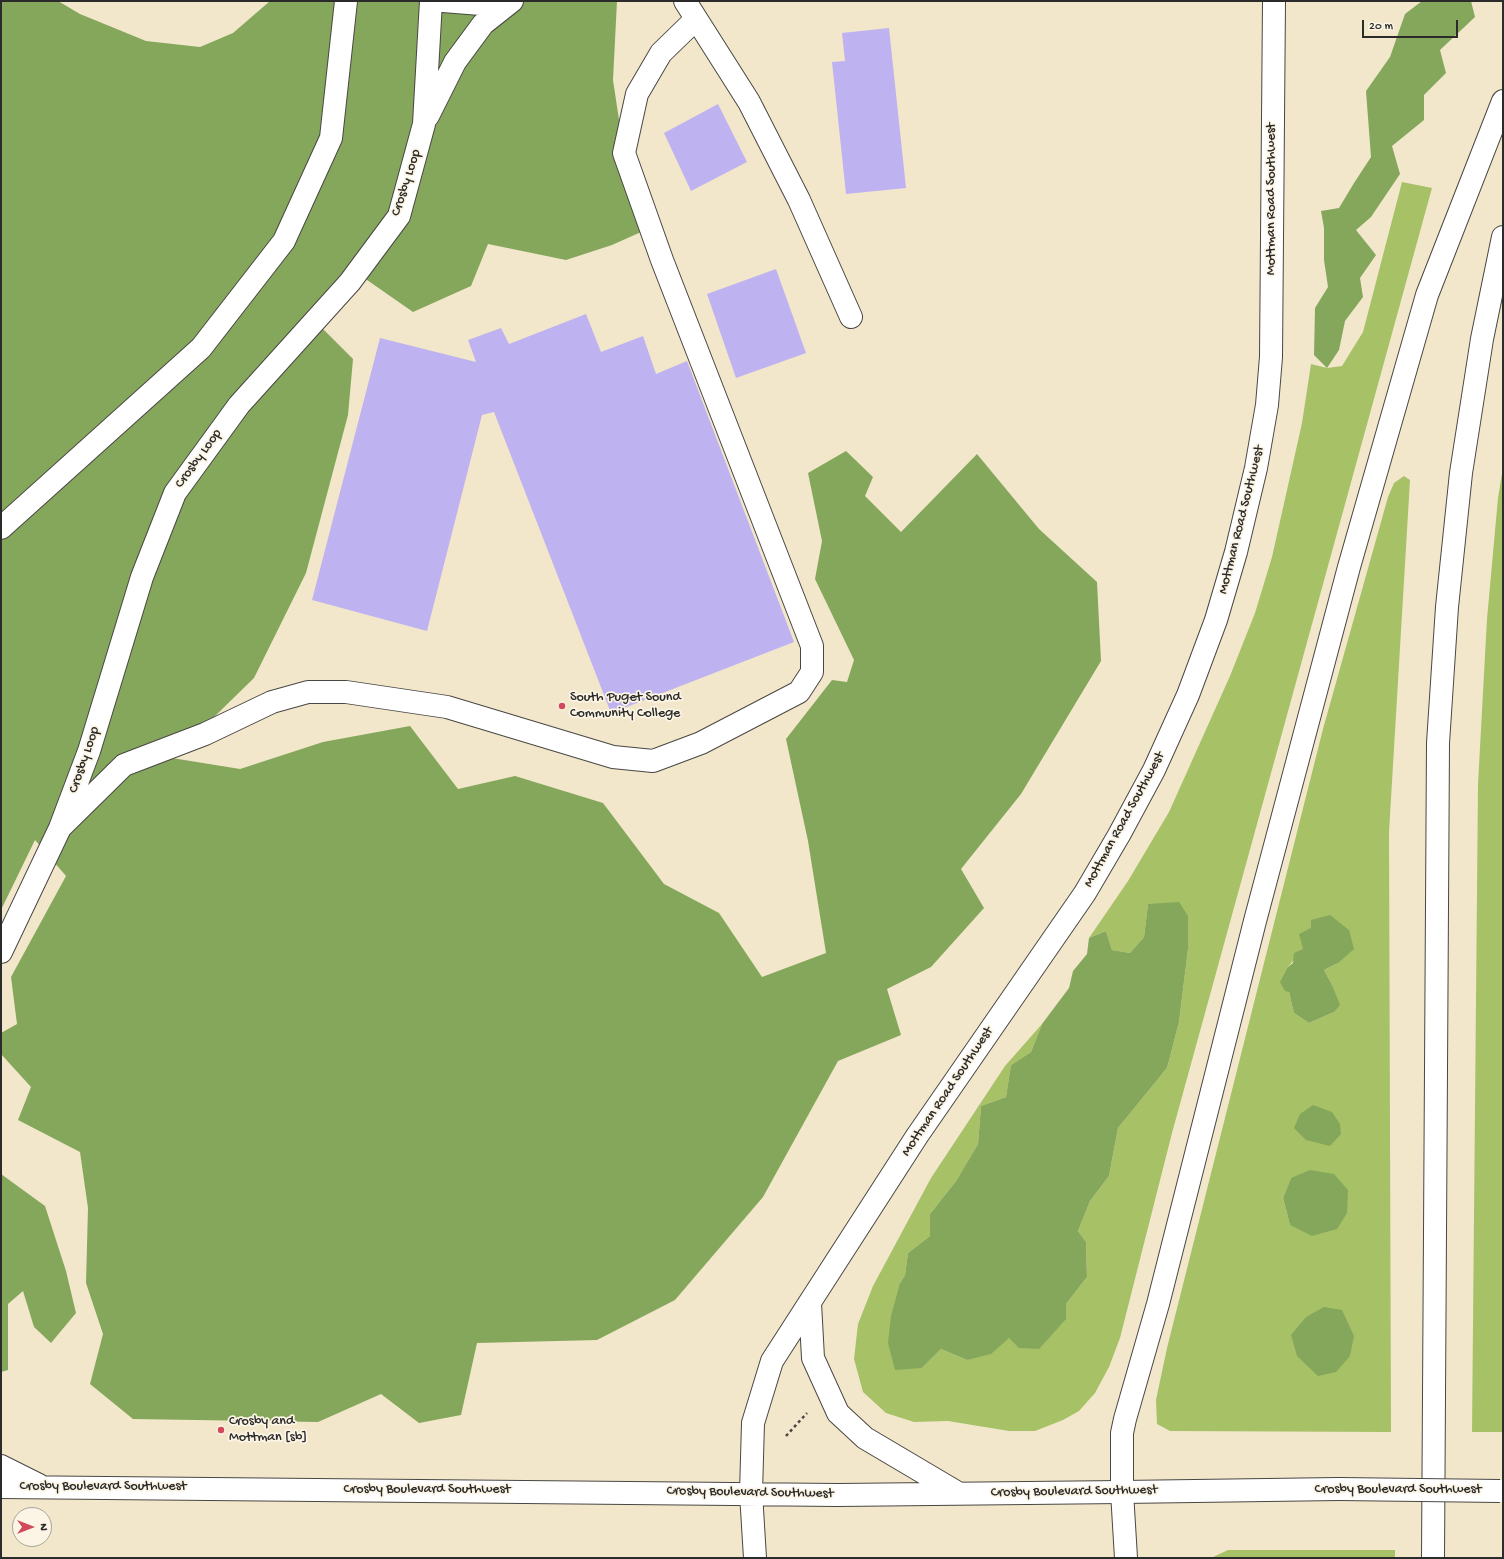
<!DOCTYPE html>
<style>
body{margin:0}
#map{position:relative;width:1504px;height:1559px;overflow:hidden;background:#f2e7cb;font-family:"Gochi Hand",sans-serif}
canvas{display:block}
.frame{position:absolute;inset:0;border:2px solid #2b2b2b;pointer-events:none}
.north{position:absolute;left:12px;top:1507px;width:40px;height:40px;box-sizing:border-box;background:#fcf5e5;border:1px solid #a8a49b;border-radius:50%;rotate:90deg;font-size:11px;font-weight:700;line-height:16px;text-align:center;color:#2b2b2b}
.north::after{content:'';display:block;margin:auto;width:14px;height:18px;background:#d1495b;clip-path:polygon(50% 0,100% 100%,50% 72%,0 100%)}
.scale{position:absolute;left:1362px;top:20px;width:96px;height:18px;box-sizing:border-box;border:2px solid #2b2b2b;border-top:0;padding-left:5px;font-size:12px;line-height:14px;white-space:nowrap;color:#2b2b2b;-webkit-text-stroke:3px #fcf5e5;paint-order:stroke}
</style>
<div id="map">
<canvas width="1504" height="1559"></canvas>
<div class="frame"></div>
<div class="north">N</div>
<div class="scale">20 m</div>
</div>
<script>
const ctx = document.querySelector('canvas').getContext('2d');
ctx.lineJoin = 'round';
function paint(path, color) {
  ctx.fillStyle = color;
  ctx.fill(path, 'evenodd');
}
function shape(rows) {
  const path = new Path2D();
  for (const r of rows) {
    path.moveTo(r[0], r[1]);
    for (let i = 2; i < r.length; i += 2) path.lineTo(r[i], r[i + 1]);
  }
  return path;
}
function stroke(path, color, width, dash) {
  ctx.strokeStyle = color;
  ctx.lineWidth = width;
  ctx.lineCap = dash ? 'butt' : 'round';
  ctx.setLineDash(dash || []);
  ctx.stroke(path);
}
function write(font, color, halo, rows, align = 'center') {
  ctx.font = font + ' "Gochi Hand",sans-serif';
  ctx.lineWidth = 3.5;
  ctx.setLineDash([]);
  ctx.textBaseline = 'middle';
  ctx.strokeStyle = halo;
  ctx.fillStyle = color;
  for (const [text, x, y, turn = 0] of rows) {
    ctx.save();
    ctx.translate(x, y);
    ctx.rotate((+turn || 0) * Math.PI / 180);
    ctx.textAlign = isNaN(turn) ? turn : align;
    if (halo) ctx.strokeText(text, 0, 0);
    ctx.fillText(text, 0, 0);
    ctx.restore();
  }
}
paint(shape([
 [1402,182,1432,188,1172,1133,1120,1338,1109,1367,1095,1393,1079,1411,1063,1420,1035,1431,1009,1431,948,1421,914,1422,886,1413,863,1392,854,1359,858,1324,873,1286,931,1178,1005,1066,1042,1024,1031,1052,1011,1065,1006,1097,981,1106,978,1144,956,1181,930,1214,930,1236,908,1253,905,1275,900,1283,922,1368,941,1349,967,1360,1009,1338,1066,1304,1087,1277,1086,1242,1078,1231,1090,1201,1109,1176,1118,1128,1167,1068,1179,1022,1188,949,1148,904,1144,937,1130,953,1112,950,1106,931,1089,938,1128,881,1169,812,1230,676,1255,613,1272,557,1302,423,1311,364,1327,368,1342,366,1363,332],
 [1503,467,1503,1432,1472,1432,1478,784,1487,619,1498,498],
 [1404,476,1410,480,1389,832,1391,1432,1170,1431,1157,1424,1156,1400,1167,1348,1323,729,1388,497,1394,483],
 [1311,928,1338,963,1324,970,1332,985,1334,1012,1309,1023,1294,1013,1289,992,1288,967,1303,949],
 [1291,1178,1290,1225,1283,1198],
 [1228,1550,1395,1550,1395,1558,1211,1558]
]), '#a7c167');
paint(shape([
 [1,1,58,1,80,14,146,41,200,47,233,33,270,1,617,1,613,80,624,153,650,228,612,245,566,260,488,244,471,286,413,312,357,273,315,321,353,359,348,415,306,573,254,678,172,758,240,769,323,742,410,726,458,789,515,776,603,803,664,884,719,913,762,977,826,953,808,841,786,739,832,680,847,682,854,660,815,579,822,541,808,473,846,451,873,477,865,496,901,532,977,454,1039,529,1097,582,1101,661,1021,794,961,869,984,908,931,967,887,989,901,1035,838,1061,763,1197,675,1300,597,1340,477,1343,461,1415,419,1423,381,1394,318,1422,133,1419,90,1384,103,1334,86,1283,88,1208,80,1152,18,1120,31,1087,1,1054,1,1033,17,1024,11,977,66,876,35,840,1,910],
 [1422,1,1471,1,1475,17,1440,50,1446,73,1424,95,1424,120,1392,146,1400,174,1371,217,1356,230,1376,255,1360,278,1363,297,1345,321,1339,350,1327,368,1314,355,1315,308,1328,287,1324,260,1324,228,1321,211,1339,208,1354,183,1371,157,1366,91,1390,57,1405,14],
 [1179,902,1188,916,1188,949,1179,1022,1167,1068,1118,1128,1109,1176,1090,1201,1078,1231,1086,1242,1087,1277,1066,1304,1066,1319,1039,1349,1019,1348,1009,1338,991,1354,967,1360,941,1349,922,1368,895,1370,888,1343,891,1316,900,1283,905,1275,908,1253,930,1236,930,1214,956,1181,978,1144,981,1106,1006,1097,1011,1065,1031,1052,1042,1024,1069,988,1073,971,1087,954,1089,938,1106,931,1112,950,1130,953,1144,937,1148,904],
 [1330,915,1349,930,1354,949,1338,963,1324,970,1332,985,1340,1005,1334,1012,1309,1023,1294,1013,1289,992,1285,991,1280,982,1288,967,1293,963,1294,953,1303,949,1299,934,1311,928,1311,920],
 [1313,1105,1332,1112,1340,1124,1341,1134,1330,1146,1306,1140,1294,1128,1300,1114],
 [1310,1170,1334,1174,1348,1190,1347,1213,1337,1229,1312,1236,1290,1225,1283,1198,1291,1178],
 [1,1174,45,1206,66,1271,76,1313,51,1343,34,1327,23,1291,8,1304,8,1370,1,1372],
 [1324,1307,1342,1310,1354,1336,1350,1356,1336,1372,1318,1376,1297,1356,1291,1335,1306,1317]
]), '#85a75c');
paint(shape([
 [889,28,906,188,846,194,832,62,845,61,842,33],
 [718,104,747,162,691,191,664,133],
 [776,269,806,353,736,378,707,294],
 [586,314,601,352,643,336,656,374,687,361,794,642,611,713,494,412,482,415,427,631,312,600,380,338,476,362,468,340,501,328,509,344]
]), '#beb2f1');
const minor = shape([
 [443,1,481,4,512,1],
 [685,1,749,102,799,200,851,317],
 [428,116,455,62,483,24,512,1],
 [1,528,201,348,284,241,331,138,346,1],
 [60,828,124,765,205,734,272,702,308,692,346,692,447,707,613,757,653,761,701,743,799,692,812,672,812,646,662,260,624,153,637,94,661,53,696,19],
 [1,952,60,828,89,751,142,577,175,493,239,405,350,282,399,216,424,124,431,1],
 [810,1303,813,1358,838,1413,865,1438,958,1493],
 [1,1466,39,1485],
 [1,1487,838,1495,1122,1492],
 [755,1558,751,1493,753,1423,772,1361,917,1136,1085,893,1119,835,1154,770,1188,695,1216,620,1236,552,1256,468,1267,405,1271,357,1274,1]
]);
const major = shape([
 [1122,1492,1339,1489]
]);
const highway = shape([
 [1126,1558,1122,1492,1122,1433,1125,1419,1158,1304,1255,921,1349,567,1427,295,1503,101],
 [1433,1558,1438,743,1447,607,1461,473,1482,339,1503,237]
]);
stroke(minor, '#494743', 24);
stroke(major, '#494743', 24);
stroke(highway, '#494743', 24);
stroke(shape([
 [786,1436,807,1413]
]), '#494743', 2.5, [3, 3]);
stroke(minor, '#fff', 22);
stroke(major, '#fff', 22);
stroke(highway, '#fff', 22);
const majorBridge = shape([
 [1339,1489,1500,1491]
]);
stroke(majorBridge, '#494743', 24, []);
stroke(majorBridge, '#fff', 22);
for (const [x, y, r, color] of [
 [562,706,4,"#d1495b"],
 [221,1430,4,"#d1495b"]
]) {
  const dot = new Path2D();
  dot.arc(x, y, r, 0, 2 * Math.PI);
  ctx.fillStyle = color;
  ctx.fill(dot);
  stroke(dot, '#fcf5e5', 1.5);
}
write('14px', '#2b2b2b', '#fcf5e5', [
 ["Crosby Loop",407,183,-72],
 ["Mottman Road Southwest",1272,199,-90],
 ["Crosby Loop",199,459,-54],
 ["Mottman Road Southwest",1242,520,-76],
 ["Crosby Loop",85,760,-71],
 ["Mottman Road Southwest",1125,820,-61],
 ["Mottman Road Southwest",948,1092,-56],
 ["Crosby Boulevard Southwest",103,1487],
 ["Crosby Boulevard Southwest",427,1490],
 ["Crosby Boulevard Southwest",1398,1490],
 ["Crosby Boulevard Southwest",1074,1492,-1],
 ["Crosby Boulevard Southwest",750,1493,1]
]);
write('14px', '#2b2b2b', '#fcf5e5', [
 ["South Puget Sound",570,698],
 ["Community College",570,714],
 ["Crosby and",229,1422],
 ["Mottman [sb]",229,1438]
], 'left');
</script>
